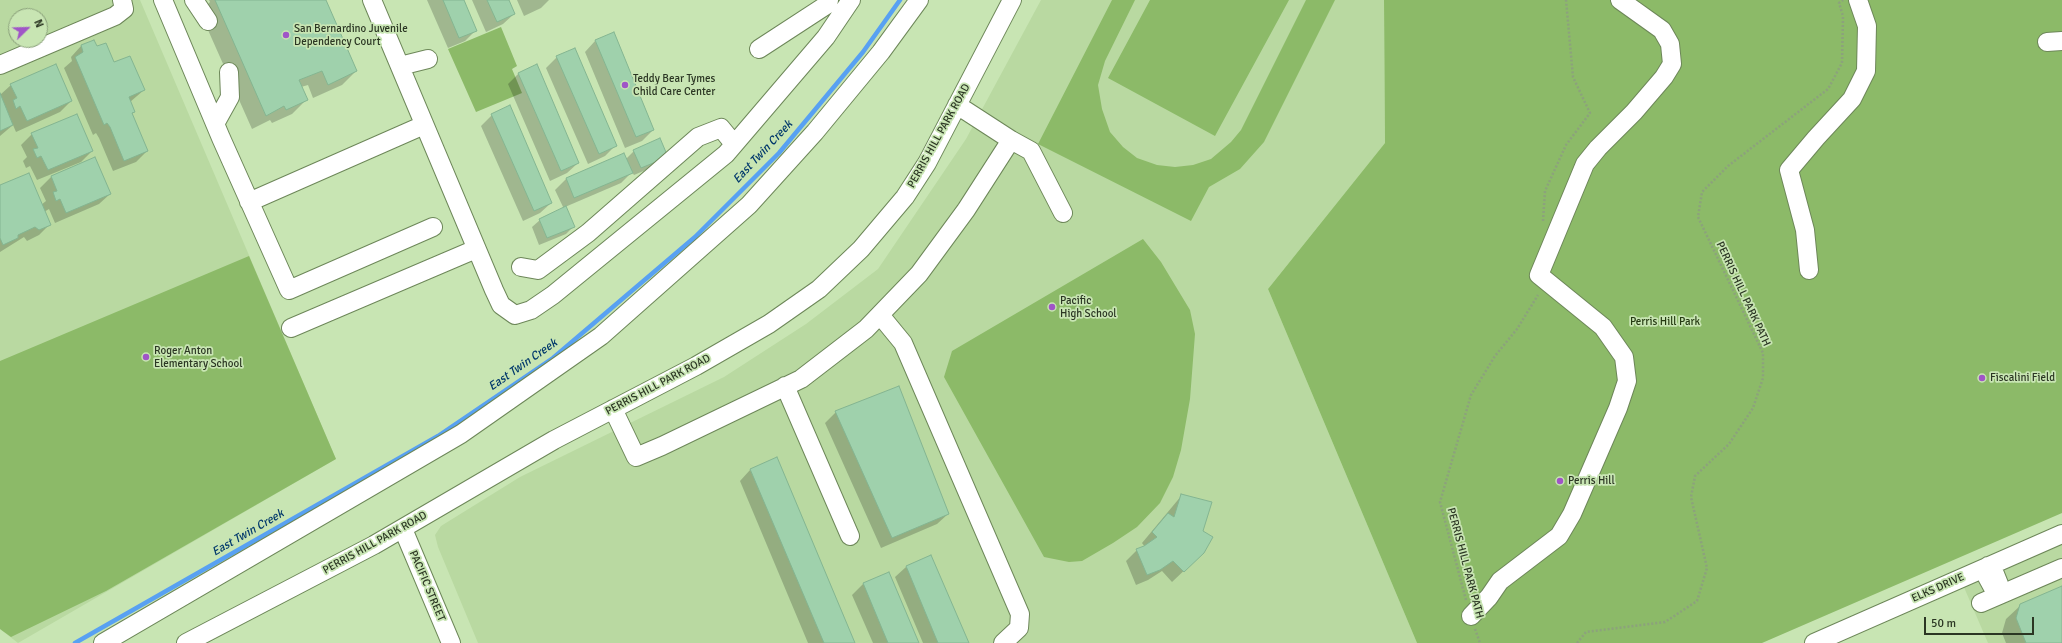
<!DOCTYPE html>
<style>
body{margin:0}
#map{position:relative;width:2062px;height:643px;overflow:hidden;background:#c8e5b3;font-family:Signika,sans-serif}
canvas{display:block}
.north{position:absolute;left:8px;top:8px;width:40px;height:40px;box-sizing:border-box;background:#c8e5b3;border:1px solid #899f79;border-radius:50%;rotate:67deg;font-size:11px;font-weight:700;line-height:16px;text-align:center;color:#2b3623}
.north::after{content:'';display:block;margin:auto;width:14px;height:18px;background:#a055c7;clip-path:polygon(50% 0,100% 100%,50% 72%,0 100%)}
.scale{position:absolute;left:1924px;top:617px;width:110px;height:18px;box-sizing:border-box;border:2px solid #2b3623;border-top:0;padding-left:5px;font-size:12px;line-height:14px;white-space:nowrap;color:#2b3623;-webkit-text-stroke:3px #c8e5b3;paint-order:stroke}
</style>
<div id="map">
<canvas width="2062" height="643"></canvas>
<div class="north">N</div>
<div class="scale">50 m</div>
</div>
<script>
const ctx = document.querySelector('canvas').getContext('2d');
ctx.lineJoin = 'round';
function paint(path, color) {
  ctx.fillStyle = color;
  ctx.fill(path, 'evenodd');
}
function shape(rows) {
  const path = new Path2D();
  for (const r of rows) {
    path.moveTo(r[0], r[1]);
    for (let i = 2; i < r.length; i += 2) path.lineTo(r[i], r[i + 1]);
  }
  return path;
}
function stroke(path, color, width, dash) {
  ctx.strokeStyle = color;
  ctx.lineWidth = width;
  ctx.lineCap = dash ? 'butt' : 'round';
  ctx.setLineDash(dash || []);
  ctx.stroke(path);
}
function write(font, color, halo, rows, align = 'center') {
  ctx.font = font + ' Signika,sans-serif';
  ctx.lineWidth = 3.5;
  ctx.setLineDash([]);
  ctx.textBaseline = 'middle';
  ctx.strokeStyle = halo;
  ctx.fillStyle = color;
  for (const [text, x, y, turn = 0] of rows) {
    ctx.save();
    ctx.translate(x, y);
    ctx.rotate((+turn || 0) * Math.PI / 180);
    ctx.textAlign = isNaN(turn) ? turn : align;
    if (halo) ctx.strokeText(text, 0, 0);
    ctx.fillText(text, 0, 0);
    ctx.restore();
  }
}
paint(shape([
 [0,0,140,0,336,459,18,643,0,629],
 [16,16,40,16,40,40,16,40],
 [1041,0,1384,0,1385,143,1268,289,1417,643,478,643,438,547,435,535,441,526,520,477,724,377,806,324,878,269,966,139],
 [2062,541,2062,643,1988,643,1963,585]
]), '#b9d9a1');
paint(shape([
 [1112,0,1135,0,1105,61,1098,85,1102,109,1110,132,1123,147,1137,158,1157,165,1175,167,1193,165,1211,159,1231,142,1241,130,1306,0,1335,0,1264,142,1240,169,1209,187,1191,221,1038,144],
 [1150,0,1289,0,1215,136,1108,78],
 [1384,0,2062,0,2062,513,1762,643,1417,643,1268,289,1385,143],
 [501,27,517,66,512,69,522,93,476,112,448,49],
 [1143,239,1161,262,1190,310,1195,334,1190,399,1181,450,1173,477,1160,503,1137,527,1113,543,1082,561,1069,562,1044,557,944,377,952,351],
 [249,256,336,459,106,591,11,637,0,629,0,361]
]), '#8cba68');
paint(shape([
 [209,0,325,0,356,71,342,85,313,98,308,85,301,87,306,100,292,114,272,123,270,120,252,129,200,12,210,2],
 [427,0,463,0,476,30,465,41,448,48],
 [472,0,508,0,514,14,503,24,486,32],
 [517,0,549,0,541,8,524,16],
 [595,41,653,130,642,141,625,148,585,52],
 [81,46,96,48,144,90,130,102,134,112,132,114,147,151,136,162,113,171,99,138,96,133,93,135,64,68,72,61,71,57],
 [557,57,616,145,605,156,588,164,546,68],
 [519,73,578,163,567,173,550,181,508,84],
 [11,85,71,101,60,112,16,132,13,125,0,136,0,95],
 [492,115,551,203,540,213,523,221,481,126],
 [32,134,92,151,81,162,37,180,30,166,26,168,23,161,27,157,21,145],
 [634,151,667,157,660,164,634,175,632,172,621,183,565,207,574,226,566,234,539,245,532,227,540,220,564,209,555,190,566,179,624,154,626,159],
 [95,159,110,194,99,204,55,223,49,209,44,212,50,224,39,235,27,241,24,237,0,252,0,186,41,205,46,201,40,188,51,177],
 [836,412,948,514,937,524,881,548,825,423],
 [750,470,854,643,808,643,740,481],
 [1182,495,1201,532,1192,563,1172,582,1162,571,1148,580,1136,585,1126,561,1137,550,1145,547,1142,543],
 [906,567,967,643,923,643,895,577],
 [889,574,918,643,873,643,852,595,863,584],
 [2062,587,2062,643,2006,643,2002,633,2006,619,2021,605]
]), '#0003');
stroke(shape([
 [75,643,438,436,553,358,695,237,779,153,863,52,900,0]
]), '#58a1f2', 4.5);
const building = shape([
 [215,0,326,0,357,71,328,85,322,71,299,80,308,100,286,110,284,106,266,116,215,0],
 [443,0,464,0,477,31,459,38,443,0],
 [487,0,509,0,515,14,497,22,487,0],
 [614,32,654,130,636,137,595,40,614,32],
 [94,40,97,46,106,43,114,62,130,56,145,90,129,97,135,112,132,113,148,151,124,161,110,127,107,123,104,125,75,57,83,52,81,45,94,40],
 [575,48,617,146,599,154,556,56,575,48],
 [56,64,72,101,27,121,20,106,16,109,13,100,17,98,10,84,56,64],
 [537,64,579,163,561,171,518,73,537,64],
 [0,93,13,125,0,131,0,93],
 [510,105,552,203,534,211,491,114,510,105],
 [77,114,93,151,48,170,41,156,37,158,33,149,38,148,31,133,77,114],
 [660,138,668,157,641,168,633,150,660,138],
 [624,153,633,173,574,198,566,178,624,153],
 [95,157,111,194,66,213,60,199,56,201,53,192,57,191,51,176,95,157],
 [29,173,51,225,39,230,35,227,18,235,18,238,3,245,0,238,0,185,29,173],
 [566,206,575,227,547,238,539,219,566,206],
 [899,386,949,514,892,538,835,411,899,386],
 [777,457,855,643,824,643,750,469,777,457],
 [1181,494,1212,502,1203,531,1213,537,1204,553,1184,572,1173,561,1160,570,1147,575,1136,549,1144,546,1157,537,1152,532,1168,513,1174,517,1181,494],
 [931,555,969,643,938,643,906,566,931,555],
 [889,572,919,643,888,643,863,583,889,572],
 [2062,586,2062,643,2026,643,2016,618,2020,604,2062,586]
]);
paint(building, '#9fd1ac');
stroke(building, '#84b591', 1);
const minor = shape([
 [163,0,221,138,289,290,433,227],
 [194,0,208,21],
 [372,0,494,290,501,305,515,315,531,310,553,295,726,154,826,37,851,0],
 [2047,42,2062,41],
 [759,49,828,4,829,0],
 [0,65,115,16,124,9,122,0],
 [400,66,428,59],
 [957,105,1011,140,1031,151,1063,213],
 [215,124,230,97,229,72],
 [249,202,424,125],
 [521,267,538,270,588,233,698,137,721,128,734,144],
 [1809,270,1805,230,1789,170,1816,138,1852,99,1866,71,1867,26,1858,0],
 [880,315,903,343,1020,614,1019,628,1003,643],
 [291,328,476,249],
 [785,386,850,536],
 [613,409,636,457,662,446,801,379,866,329,919,274,966,210,1011,140],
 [403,529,451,643],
 [1988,566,1995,574,1999,584,1998,591,1993,588,1987,577,1990,570],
 [1981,603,2062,568],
 [1471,616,1489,597,1500,581,1559,536,1572,514,1618,408,1627,381,1624,357,1603,327,1539,275,1585,164,1598,148,1634,112,1664,77,1672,64,1670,44,1662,30,1620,0],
 [103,643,461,434,601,336,749,205,815,132,881,52,919,0],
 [186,643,374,545,554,440,696,366,769,324,819,289,861,249,905,197,927,163,1012,0],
 [1814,643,2062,534]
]);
stroke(minor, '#6d8759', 20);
stroke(shape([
 [1543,221,1545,191,1566,145,1590,113,1573,77,1566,0],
 [1466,600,1440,502,1471,395,1495,356,1517,329,1538,295],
 [1475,629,1480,643],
 [1577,643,1586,632,1665,622,1697,601,1707,568,1691,497,1695,476,1729,444,1753,408,1763,378,1763,353,1698,217,1702,192,1728,166,1828,89,1842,63,1843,16,1839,3,1843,0]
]), '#8ca27c', 2.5, [2, 2]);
stroke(minor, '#fff', 18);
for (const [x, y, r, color] of [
 [286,35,4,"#a055c7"],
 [625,85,4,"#a055c7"],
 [1052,307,4,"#a055c7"],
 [146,357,4,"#a055c7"],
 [1982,378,4,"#a055c7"],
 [1560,481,4,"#a055c7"]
]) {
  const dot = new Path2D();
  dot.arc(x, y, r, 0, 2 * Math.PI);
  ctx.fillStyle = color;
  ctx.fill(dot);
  stroke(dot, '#c8e5b3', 1.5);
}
write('11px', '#2b3623', '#c8e5b3', [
 ["San Bernardino Juvenile",294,29],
 ["Dependency Court",294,42],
 ["Teddy Bear Tymes",633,79],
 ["Child Care Center",633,92],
 ["Pacific",1060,301],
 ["High School",1060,314],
 ["Roger Anton",154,351],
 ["Elementary School",154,364],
 ["Fiscalini Field",1990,378],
 ["Perris Hill",1568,481]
], 'left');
write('11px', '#2b3623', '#c8e5b3', [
 ["PERRIS HILL PARK ROAD",939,136,-61],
 ["PERRIS HILL PARK PATH",1743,294,65],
 ["PERRIS HILL PARK ROAD",658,385,-28],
 ["PERRIS HILL PARK ROAD",375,543,-29],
 ["PERRIS HILL PARK PATH",1465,563,75],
 ["PACIFIC STREET",427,586,67],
 ["ELKS DRIVE",1938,588,-24]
]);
write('11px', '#243911', '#c8e5b3', [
 ["Perris Hill Park",1665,322]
]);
write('italic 12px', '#01386b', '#c8e5b3', [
 ["East Twin Creek",763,152,-47],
 ["East Twin Creek",523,365,-35],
 ["East Twin Creek",248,533,-30]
]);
</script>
